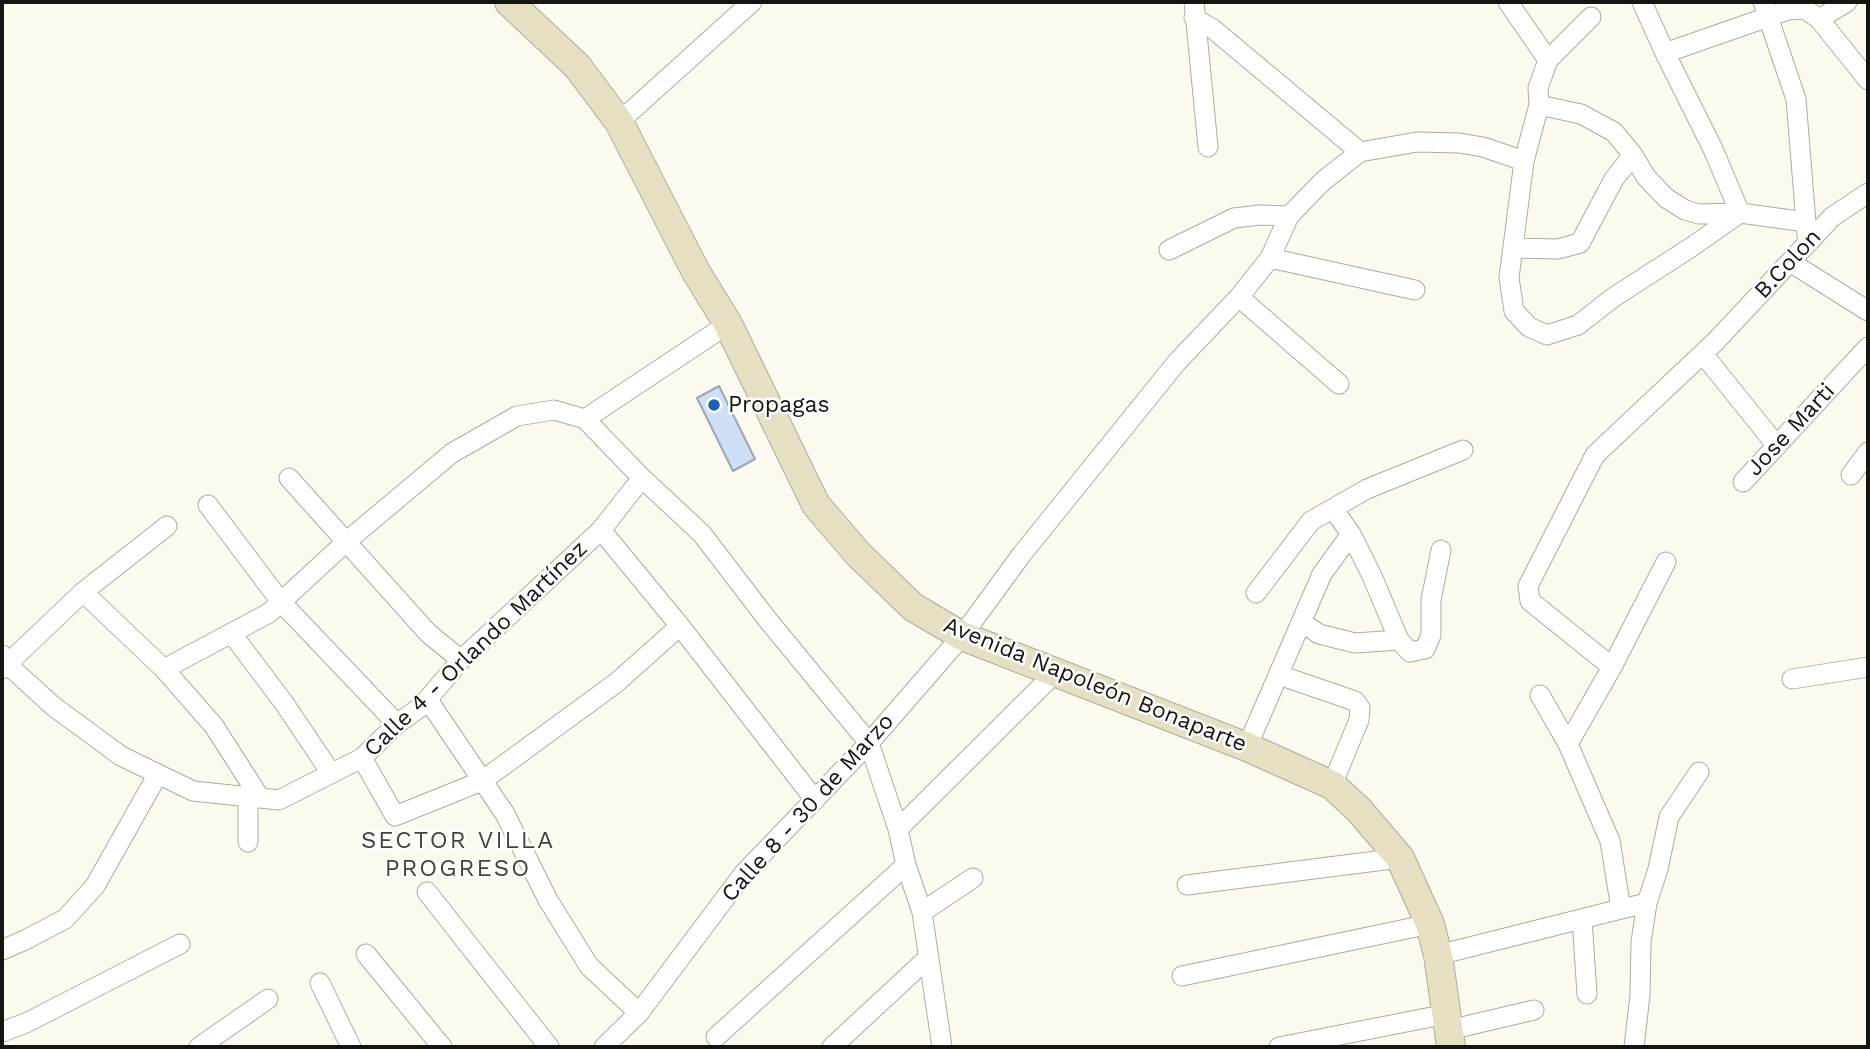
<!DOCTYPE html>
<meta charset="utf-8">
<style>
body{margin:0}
#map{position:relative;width:1870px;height:1049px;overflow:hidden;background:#fcfaef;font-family:"Work Sans",sans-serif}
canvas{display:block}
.frame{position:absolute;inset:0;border:4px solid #151511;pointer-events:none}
</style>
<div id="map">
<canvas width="1870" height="1049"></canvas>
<div class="frame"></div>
</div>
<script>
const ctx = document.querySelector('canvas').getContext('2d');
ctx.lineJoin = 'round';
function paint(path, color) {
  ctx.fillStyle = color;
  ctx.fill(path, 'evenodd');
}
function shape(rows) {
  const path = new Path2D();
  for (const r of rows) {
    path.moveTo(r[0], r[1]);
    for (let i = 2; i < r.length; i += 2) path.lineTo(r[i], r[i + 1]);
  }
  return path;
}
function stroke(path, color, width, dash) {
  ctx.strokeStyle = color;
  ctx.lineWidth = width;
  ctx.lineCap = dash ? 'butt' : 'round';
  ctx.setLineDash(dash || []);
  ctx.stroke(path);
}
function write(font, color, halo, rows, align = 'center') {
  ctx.font = font + ' "Work Sans",sans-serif';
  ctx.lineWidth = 5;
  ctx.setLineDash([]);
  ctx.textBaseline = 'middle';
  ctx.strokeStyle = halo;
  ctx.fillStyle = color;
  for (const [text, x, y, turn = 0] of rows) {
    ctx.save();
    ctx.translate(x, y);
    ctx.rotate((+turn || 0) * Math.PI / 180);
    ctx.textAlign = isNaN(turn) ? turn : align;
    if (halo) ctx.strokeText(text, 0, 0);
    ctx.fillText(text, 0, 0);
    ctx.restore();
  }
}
const building = shape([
 [719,386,755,459,733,471,697,398,719,386]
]);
paint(building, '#cedff6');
stroke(building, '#9fa6af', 2);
const street = shape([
 [1194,2,1208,147],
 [1508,2,1548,60],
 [1763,2,1796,99,1807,235],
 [1591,17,1548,60,1538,88,1539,105,1524,161,1509,278,1514,311,1529,327,1547,335,1578,325,1614,297,1690,248,1740,213,1806,222],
 [1194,18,1213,29,1360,152],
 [1819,19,1847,2],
 [1665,53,1768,17,1788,10,1805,9,1819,19,1868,80],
 [1539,105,1581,114,1614,132,1633,155,1646,177,1666,198,1685,210,1699,214,1740,213,1713,149,1665,53,1642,2],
 [619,122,752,2],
 [1513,248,1558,249,1580,243,1614,179,1633,155],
 [1169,250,1234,218,1260,215,1289,216],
 [1270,258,1415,290],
 [1790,262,1868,311],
 [1239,297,1339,384],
 [1703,354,1777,446],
 [585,419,728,324],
 [1851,475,1868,452],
 [289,478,428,633,461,660],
 [1743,482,1868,347],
 [208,505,281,602,397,724],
 [601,530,680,626,815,800],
 [1351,534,1372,576,1399,640,1410,652,1425,649,1431,635,1431,600,1441,550],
 [83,592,164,669,214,726,260,798],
 [1256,593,1311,521,1367,489,1463,450],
 [1303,623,1319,634,1355,643,1399,640],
 [232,634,284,703,331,773],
 [2,655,7,664,53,706,121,756,193,791,279,800,362,758,397,724,422,706,461,660,601,530,642,478],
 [1612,667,1530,601,1528,586,1595,455,1715,342,1832,217,1868,193],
 [2,669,83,592,167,526],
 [164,669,269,613,347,541,452,453,517,416,554,410,585,419,642,478,702,534,767,619,869,743,898,829,906,865,922,912,942,1047],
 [1279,675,1355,701,1360,708,1359,720,1332,785],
 [1792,679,1868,667],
 [1540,695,1568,744],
 [428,700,505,814,548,900,589,966,639,1013],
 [1247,747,1322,574,1351,534,1333,509],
 [362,758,395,816,482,781,616,683,680,626],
 [248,796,248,842],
 [898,829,1056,672],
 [1187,885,1400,858],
 [427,892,549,1047],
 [1621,909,1647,903,1658,869,1669,817,1699,772],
 [922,912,973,878],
 [1582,919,1587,994],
 [2,950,25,940,65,919,95,886,158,774],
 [366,954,442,1047],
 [1438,955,1621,909,1610,841,1568,744,1612,667,1666,562],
 [1182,976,1430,924],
 [320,983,351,1047],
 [1449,1030,1534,1010],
 [2,1032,26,1023,180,944],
 [716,1037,906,865],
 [199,1047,268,999],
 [604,1047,639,1013,744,873,869,743,962,636,1022,554,1177,362,1239,297,1270,258,1289,216,1323,181,1360,152,1417,142,1459,143,1483,147,1524,161],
 [832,1047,929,957],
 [1279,1047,1447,1014],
 [1634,1047,1640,995,1641,942,1647,903]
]);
const secondary = shape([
 [509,2,577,66,619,122,696,272,728,324,816,505,859,555,913,607,962,636,1247,747,1332,785,1359,810,1400,858,1430,924,1438,955,1451,1047]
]);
stroke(street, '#adaba1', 21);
stroke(secondary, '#adaba1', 30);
stroke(street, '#fff', 19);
stroke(secondary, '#e5e0c1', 28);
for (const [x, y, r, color] of [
 [714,405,7,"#1d60b0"]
]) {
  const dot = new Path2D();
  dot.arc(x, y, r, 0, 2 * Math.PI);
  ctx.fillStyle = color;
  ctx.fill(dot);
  stroke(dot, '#fff', 2.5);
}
write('23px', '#151511', '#fff', [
 ["B.Colon",1788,264,-47],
 ["Jose Marti",1791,430,-47],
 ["Calle 4 - Orlando Martínez",476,649,-44],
 ["Avenida Napoleón Bonaparte",1095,685,22],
 ["Calle 8 - 30 de Marzo",808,808,-48]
]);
write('23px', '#151511', '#fff', [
 ["Propagas",728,405]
], 'left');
ctx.letterSpacing = '2px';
write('24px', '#45433a', '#fff', [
 ["SECTOR VILLA",458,841],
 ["PROGRESO",458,869]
]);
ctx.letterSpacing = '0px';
</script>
